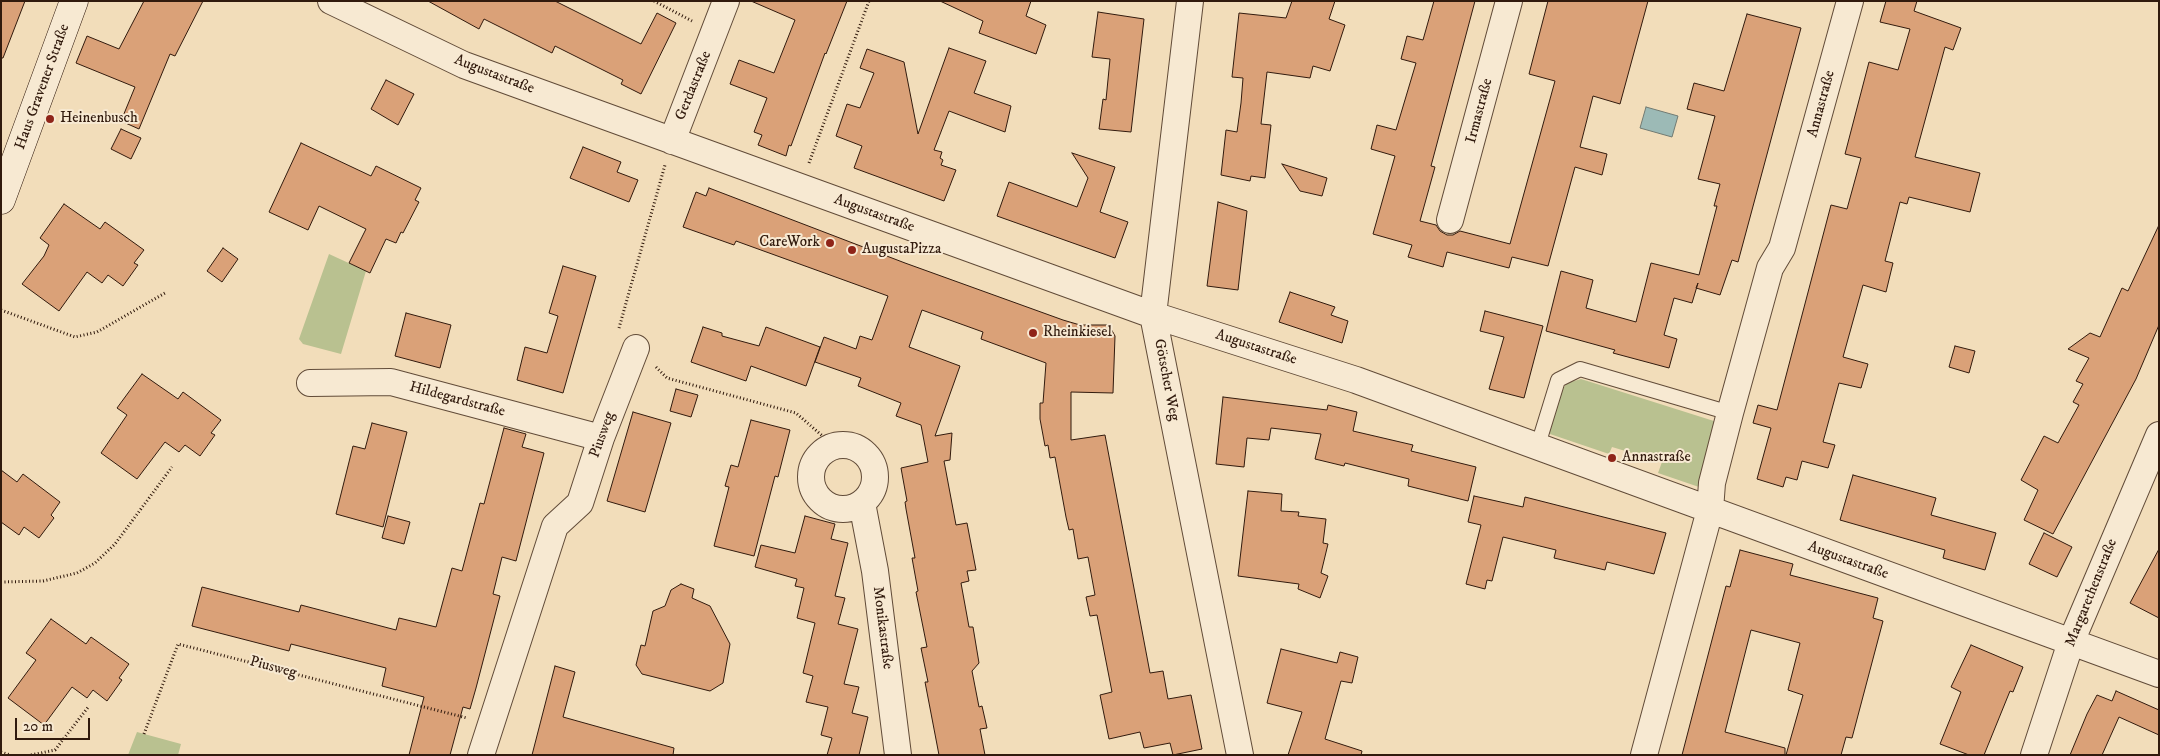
<!DOCTYPE html>
<meta charset="utf-8">
<style>
body{margin:0}
#map{position:relative;width:2160px;height:756px;overflow:hidden;background:#f2ddba;font-family:"IM FELL DW Pica",serif}
canvas{display:block}
.frame{position:absolute;inset:0;border:2px solid #311a0d;pointer-events:none}
.scale{position:absolute;left:15px;top:718px;width:75px;height:22px;box-sizing:border-box;border:2px solid #311a0d;border-top:0;padding-left:6px;font-size:15px;line-height:18px;white-space:nowrap;color:#311a0d;-webkit-text-stroke:4px #f7e9d2;paint-order:stroke}
</style>
<div id="map">
<canvas width="2160" height="756"></canvas>
<div class="frame"></div>
<div class="scale">20 m</div>
</div>
<script>
const ctx = document.querySelector('canvas').getContext('2d');
ctx.lineJoin = 'round';
function paint(path, color) {
  ctx.fillStyle = color;
  ctx.fill(path, 'evenodd');
}
function shape(rows) {
  const path = new Path2D();
  for (const r of rows) {
    if (r.length === 3) {
      path.moveTo(r[0] + r[2], r[1]);
      path.arc(r[0], r[1], r[2], 0, 2 * Math.PI);
      continue;
    }
    path.moveTo(r[0], r[1]);
    for (let i = 2; i < r.length; i += 2) path.lineTo(r[i], r[i + 1]);
  }
  return path;
}
function stroke(path, color, width, dash) {
  ctx.strokeStyle = color;
  ctx.lineWidth = width;
  ctx.lineCap = dash ? 'butt' : 'round';
  ctx.setLineDash(dash || []);
  ctx.stroke(path);
}
function write(font, color, halo, rows, align = 'center') {
  ctx.font = font + ' "IM FELL DW Pica",serif';
  ctx.lineWidth = 4;
  ctx.setLineDash([]);
  ctx.textBaseline = 'middle';
  ctx.strokeStyle = halo;
  ctx.fillStyle = color;
  for (const [text, x, y, turn = 0] of rows) {
    ctx.save();
    ctx.translate(x, y);
    ctx.rotate((+turn || 0) * Math.PI / 180);
    ctx.textAlign = isNaN(turn) ? turn : align;
    if (halo) ctx.strokeText(text, 0, 0);
    ctx.fillText(text, 0, 0);
    ctx.restore();
  }
}
paint(shape([
 [329,254,366,271,341,354,303,344,299,339],
 [1581,379,1717,422,1699,487,1658,473,1662,462,1612,447,1609,454,1547,433,1558,396,1567,383],
 [137,732,181,744,178,755,128,755]
]), '#b9c190');
const water = shape([
 [1646,107,1678,116,1672,137,1640,128,1646,107]
]);
paint(water, '#9cbab6');
stroke(water, '#717a72', 1);
const building = shape([
 [1,1,25,1,3,58,1,58,1,1],
 [144,1,203,1,175,56,170,54,139,129,121,121,135,87,76,63,87,36,119,49,144,1],
 [428,1,555,1,641,44,657,13,676,23,641,94,621,84,623,80,555,46,552,53,484,19,479,29,428,1],
 [751,1,847,1,826,54,825,53,791,146,789,145,786,156,758,145,762,135,754,132,767,98,730,84,739,60,774,73,795,20,751,1],
 [940,1,1031,1,1026,16,1046,25,1036,54,979,33,983,21,940,1],
 [1292,1,1335,1,1329,19,1345,25,1330,71,1313,66,1310,78,1267,72,1261,124,1271,125,1265,178,1251,176,1250,181,1221,175,1226,130,1237,132,1241,103,1243,78,1232,77,1239,13,1286,18,1292,1],
 [1434,1,1475,1,1431,166,1435,167,1420,221,1436,225,1440,231,1447,235,1453,235,1460,231,1510,244,1555,81,1529,74,1548,1,1648,1,1620,104,1593,96,1580,147,1607,154,1602,175,1575,167,1548,266,1512,257,1509,268,1447,252,1443,267,1408,257,1412,245,1373,234,1395,156,1371,149,1377,125,1396,130,1416,63,1401,59,1407,36,1423,40,1434,1],
 [1886,1,1917,1,1914,11,1961,28,1953,50,1945,47,1915,157,1980,173,1970,212,1909,197,1907,204,1900,202,1885,261,1893,263,1886,292,1863,285,1843,357,1868,364,1861,388,1839,383,1823,442,1835,445,1828,468,1802,461,1797,480,1786,477,1783,487,1757,479,1771,428,1753,423,1758,405,1777,410,1831,205,1847,209,1861,158,1845,154,1869,62,1898,70,1910,29,1880,22,1886,1],
 [1098,12,1144,19,1131,132,1099,129,1103,99,1106,100,1110,59,1092,57,1098,12],
 [1747,14,1801,28,1738,262,1732,260,1720,295,1696,288,1698,283,1692,303,1674,298,1664,335,1677,339,1669,368,1613,353,1615,350,1546,331,1561,271,1593,280,1586,308,1636,322,1651,263,1699,275,1717,206,1714,206,1720,184,1698,179,1715,116,1687,109,1694,83,1724,91,1747,14],
 [949,48,986,61,974,93,1011,106,1005,132,949,111,934,150,942,152,940,158,943,160,941,165,956,170,944,201,854,168,862,146,836,136,847,104,860,108,874,73,860,68,867,49,904,62,918,134,949,48],
 [386,80,414,94,398,125,371,109,386,80],
 [121,129,141,138,131,159,111,149,121,129],
 [301,143,371,176,376,166,421,188,415,200,419,202,403,233,401,232,396,243,386,239,370,273,349,263,366,229,319,206,308,230,269,212,301,143],
 [583,147,621,162,617,172,638,180,629,202,570,178,583,147],
 [1072,153,1115,167,1100,212,1128,222,1115,258,997,216,1009,182,1077,207,1088,178,1072,153],
 [1282,164,1327,178,1322,196,1300,191,1282,164],
 [709,188,905,263,1063,320,1080,325,1109,325,1115,336,1113,393,1071,392,1071,440,1105,435,1150,673,1163,671,1168,699,1191,695,1202,749,1173,755,1170,743,1144,748,1140,732,1109,739,1100,695,1112,692,1097,615,1090,616,1086,597,1095,595,1088,557,1078,559,1073,529,1069,530,1066,517,1055,457,1050,458,1048,445,1045,446,1040,419,1040,403,1043,403,1046,363,981,339,983,332,922,310,909,347,960,366,935,436,952,433,950,460,944,461,956,525,967,523,976,570,967,571,969,581,961,583,969,627,973,627,979,663,972,671,979,707,982,706,987,728,980,729,985,755,939,755,925,682,928,682,921,648,927,647,916,592,918,591,912,558,915,558,906,509,905,502,907,501,901,468,928,462,921,425,896,416,901,403,858,386,861,378,815,362,824,337,856,349,860,336,872,340,888,296,736,241,734,245,683,227,696,192,706,196,709,188],
 [1218,202,1247,211,1238,290,1207,286,1218,202],
 [64,204,100,229,105,222,144,250,134,263,138,265,123,286,108,275,102,283,87,272,59,311,22,284,44,256,49,245,40,238,64,204],
 [2159,225,2159,325,2136,379,2053,534,2024,520,2038,490,2021,480,2044,436,2058,443,2079,405,2073,402,2083,384,2076,381,2089,358,2068,349,2090,333,2100,337,2122,288,2128,291,2159,225],
 [223,248,238,259,222,282,207,271,223,248],
 [563,266,596,276,563,393,517,380,525,347,547,353,558,316,549,313,563,266],
 [1290,292,1335,307,1331,315,1348,321,1342,343,1279,322,1290,292],
 [1485,311,1543,326,1524,398,1489,389,1504,337,1480,331,1485,311],
 [406,313,451,325,440,368,395,356,406,313],
 [703,327,722,333,722,336,759,346,766,327,820,347,806,386,751,366,746,381,691,362,703,327],
 [1955,346,1975,351,1969,373,1949,367,1955,346],
 [142,374,178,399,183,392,221,420,211,433,215,435,200,456,185,445,179,452,165,442,137,479,101,453,127,415,117,408,142,374],
 [676,389,698,395,691,417,670,411,676,389],
 [1223,397,1327,410,1328,405,1357,412,1353,431,1413,445,1411,451,1476,467,1468,501,1408,486,1409,479,1345,463,1344,466,1315,459,1321,434,1271,428,1269,440,1247,438,1244,467,1216,464,1223,397],
 [633,412,671,423,645,512,607,501,633,412],
 [751,420,790,430,778,477,775,476,754,556,714,546,729,487,725,486,731,465,738,467,751,420],
 [372,423,407,432,383,527,336,514,353,446,365,449,372,423],
 [504,428,526,434,522,447,544,453,516,561,502,557,493,594,500,596,476,688,470,709,463,707,450,755,409,755,424,697,382,686,386,668,291,644,289,651,192,626,202,587,299,612,301,605,396,630,399,618,436,627,452,568,462,571,480,503,484,504,504,428],
 [1,470,17,482,23,474,60,502,51,515,54,518,39,538,24,527,19,535,1,522,1,470],
 [1853,475,1936,498,1931,515,1996,533,1985,570,1943,558,1945,550,1840,520,1853,475],
 [1248,491,1282,494,1281,511,1299,512,1298,516,1326,519,1323,543,1328,544,1321,573,1328,576,1320,598,1298,589,1299,584,1238,576,1248,491],
 [1474,496,1523,507,1525,497,1666,533,1654,574,1607,562,1605,570,1554,558,1556,550,1503,537,1492,581,1487,580,1485,589,1466,584,1481,525,1468,522,1474,496],
 [388,516,410,522,404,544,382,538,388,516],
 [805,516,835,524,831,539,848,543,835,596,845,598,838,624,858,629,844,684,859,687,852,713,868,717,859,755,827,755,832,738,821,735,828,707,806,702,813,676,803,673,815,623,797,618,804,588,795,586,797,579,755,567,761,545,795,553,805,516],
 [2044,533,2072,547,2057,577,2029,564,2044,533],
 [2159,549,2159,618,2130,603,2159,549],
 [1740,550,1793,564,1790,575,1878,598,1873,618,1883,621,1852,738,1846,737,1841,755,1786,755,1803,695,1788,690,1800,643,1751,630,1725,732,1785,748,1785,755,1682,755,1726,586,1730,587,1740,550],
 [681,584,694,589,692,598,710,606,730,644,723,683,710,691,642,674,636,665,641,645,645,646,653,611,665,606,671,590,681,584],
 [51,619,86,644,91,637,129,664,119,678,122,680,107,701,93,690,87,698,72,687,44,725,8,698,36,660,26,653,51,619],
 [1971,645,2023,667,2013,692,2010,691,1984,755,1969,755,1940,744,1961,692,1951,687,1971,645],
 [1281,649,1337,663,1340,652,1358,657,1352,683,1341,681,1325,739,1362,751,1361,755,1288,755,1302,712,1267,703,1281,649],
 [555,666,575,672,563,717,674,748,673,755,532,755,555,666],
 [2116,691,2159,710,2159,735,2119,717,2102,755,2070,755,2087,714,2097,695,2112,701,2116,691]
]);
paint(building, '#daa178');
stroke(building, '#311a0d', 1);
const lane = shape([
 [1538,445,1558,380,1580,369,1730,413]
]);
const street = shape([
 [331,1,464,65,1153,315,1356,380,2159,674],
 [1190,1,1153,315,1240,755],
 [672,141,726,1],
 [1450,220,1509,1],
 [310,383,391,382,601,438],
 [843,477,32],
 [862,503,875,571,898,755],
 [481,755,555,526,580,503,601,438,636,348],
 [1644,755,1710,510,1712,483,1730,413,1770,268,1782,248,1850,1],
 [2034,755,2071,642,2159,435]
]);
const secondary = shape([
 [1,200,74,1]
]);
stroke(lane, '#614b38', 16);
stroke(street, '#614b38', 28);
stroke(secondary, '#311a0d', 29);
stroke(shape([
 [654,1,692,21],
 [809,163,869,1],
 [1,310,75,337,97,332,165,293],
 [619,328,665,165],
 [656,367,667,378,796,413,834,446],
 [1,582,43,581,77,573,95,563,115,544,172,467],
 [144,734,178,644,467,718],
 [1,752,10,755],
 [31,755,55,750,89,706]
]), '#311a0d', 3, [1, 2.5]);
stroke(lane, '#f7e9d2', 14);
stroke(street, '#f7e9d2', 26);
stroke(secondary, '#f7e9d2', 28);
for (const [x, y, r, color] of [
 [50,119,5,"#8f2418"],
 [830,243,5,"#8f2418"],
 [852,250,5,"#8f2418"],
 [1033,333,5,"#8f2418"],
 [1612,458,5,"#8f2418"]
]) {
  const dot = new Path2D();
  dot.arc(x, y, r, 0, 2 * Math.PI);
  ctx.fillStyle = color;
  ctx.fill(dot);
  stroke(dot, '#f7e9d2', 2);
}
write('15px', '#311a0d', '#f7e9d2', [
 ["Augustastraße",494,75,21],
 ["Gerdastraße",694,86,-68],
 ["Haus Gravener Straße",43,87,-70],
 ["Annastraße",1822,104,-75],
 ["Irmastraße",1480,111,-75],
 ["Augustastraße",874,214,20],
 ["Augustastraße",1256,348,18],
 ["Götscher Weg",1166,380,79],
 ["Hildegardstraße",457,400,15],
 ["Piusweg",603,435,-70],
 ["Augustastraße",1848,561,20],
 ["Margarethenstraße",2092,593,-68],
 ["Monikastraße",882,628,83],
 ["Piusweg",273,668,15]
]);
write('15px', '#311a0d', '#f7e9d2', [
 ["Heinenbusch",60,119],
 ["CareWork",820,243,"right"],
 ["AugustaPizza",862,250],
 ["Rheinkiesel",1043,333],
 ["Annastraße",1622,458]
], 'left');
</script>
